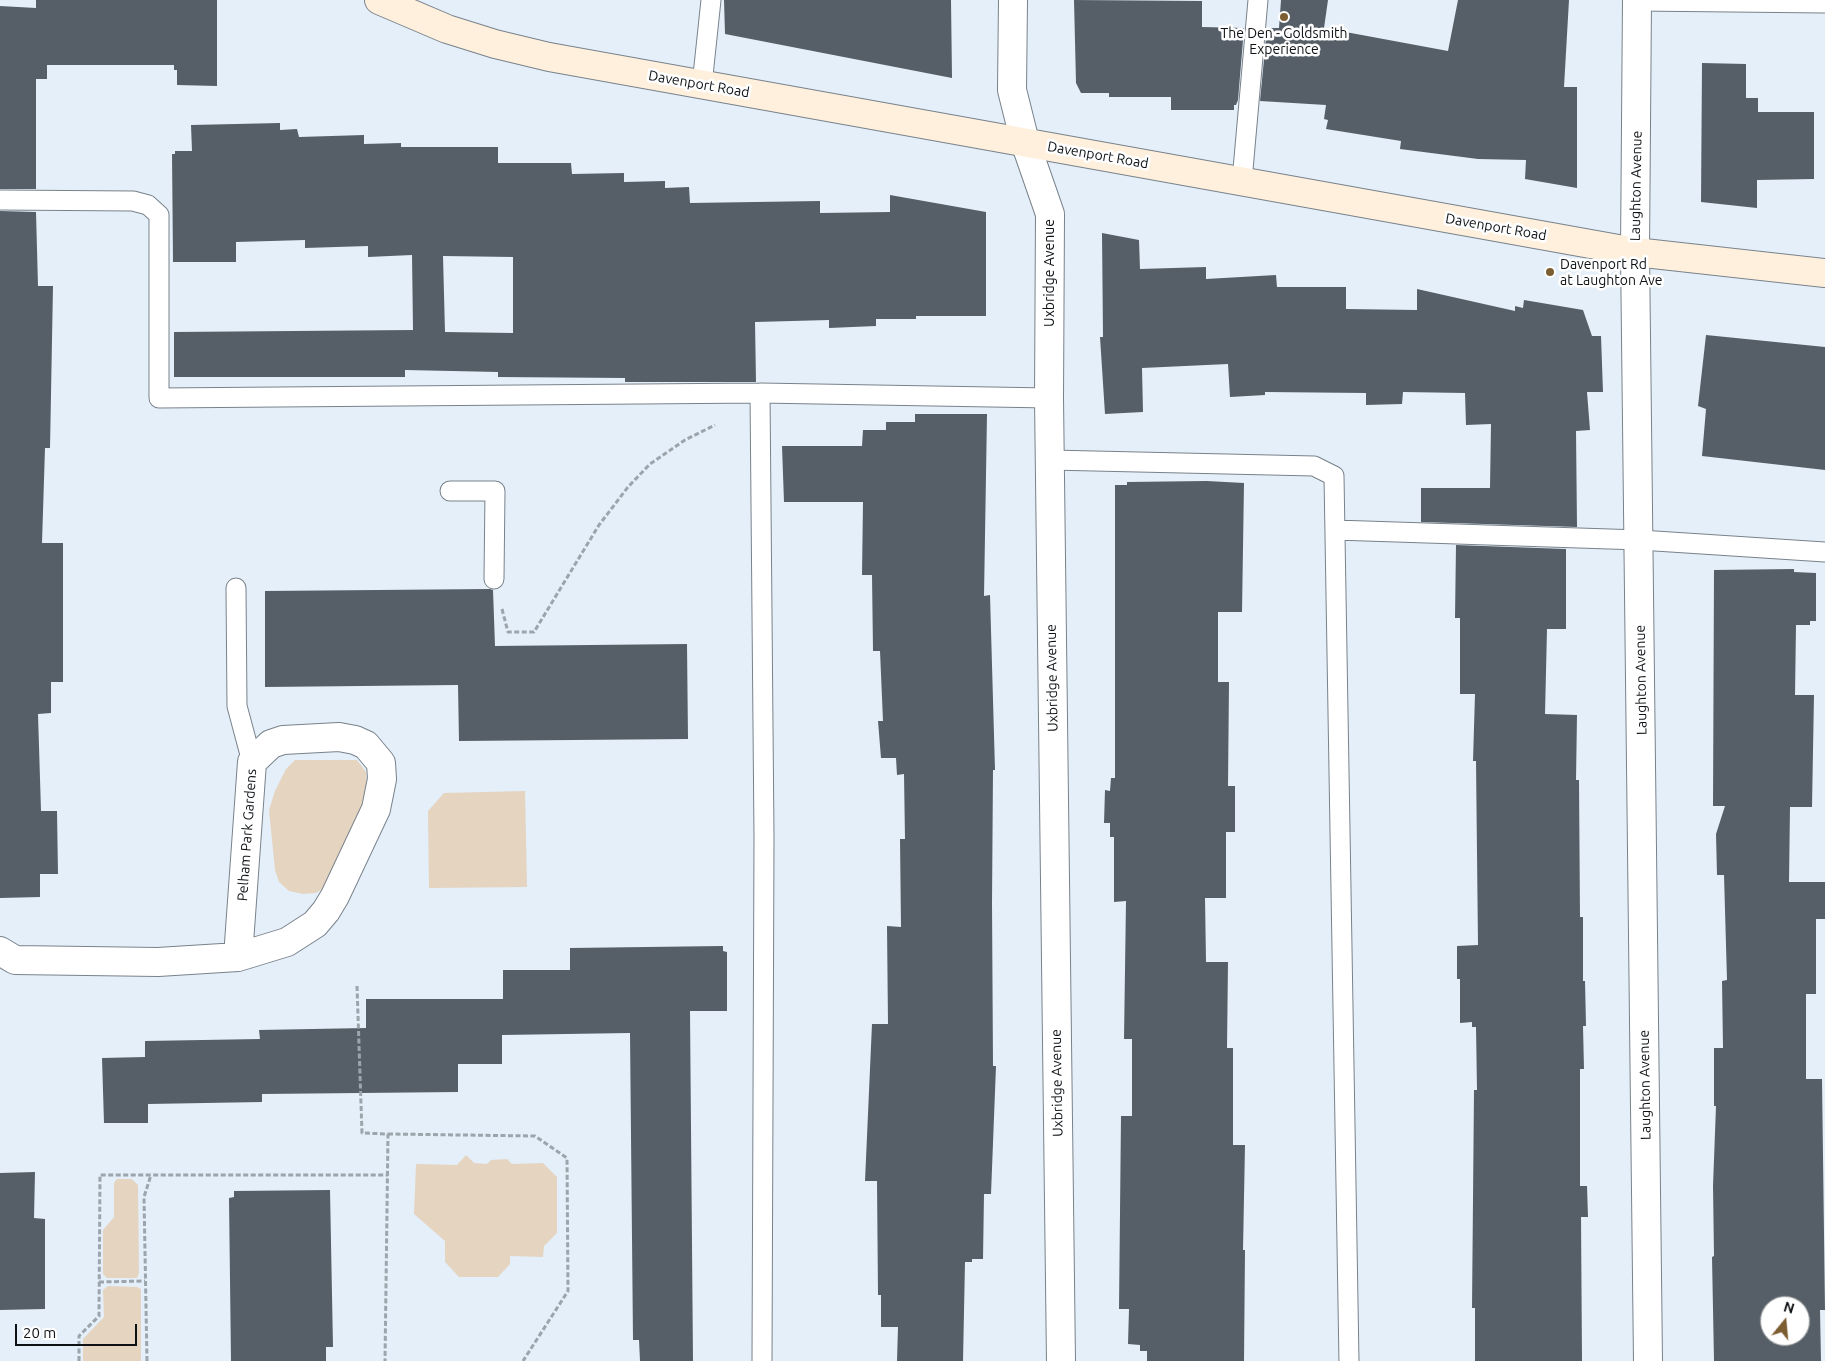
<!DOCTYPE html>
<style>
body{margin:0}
#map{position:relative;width:1825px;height:1361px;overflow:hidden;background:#e4eff9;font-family:Ubuntu,sans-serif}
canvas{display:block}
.north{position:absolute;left:1760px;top:1296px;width:50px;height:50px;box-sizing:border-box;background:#fff;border:1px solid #9fa0a1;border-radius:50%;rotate:17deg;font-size:14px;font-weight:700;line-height:20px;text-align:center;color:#0e1215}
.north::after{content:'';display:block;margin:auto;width:18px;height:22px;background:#7c5e32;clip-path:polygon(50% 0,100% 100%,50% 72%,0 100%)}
.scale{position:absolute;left:15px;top:1324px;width:122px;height:22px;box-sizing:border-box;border:2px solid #0e1215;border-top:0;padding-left:6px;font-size:15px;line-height:18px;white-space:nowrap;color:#0e1215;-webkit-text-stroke:4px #fff;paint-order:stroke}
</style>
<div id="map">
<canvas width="1825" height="1361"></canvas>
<div class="north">N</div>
<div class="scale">20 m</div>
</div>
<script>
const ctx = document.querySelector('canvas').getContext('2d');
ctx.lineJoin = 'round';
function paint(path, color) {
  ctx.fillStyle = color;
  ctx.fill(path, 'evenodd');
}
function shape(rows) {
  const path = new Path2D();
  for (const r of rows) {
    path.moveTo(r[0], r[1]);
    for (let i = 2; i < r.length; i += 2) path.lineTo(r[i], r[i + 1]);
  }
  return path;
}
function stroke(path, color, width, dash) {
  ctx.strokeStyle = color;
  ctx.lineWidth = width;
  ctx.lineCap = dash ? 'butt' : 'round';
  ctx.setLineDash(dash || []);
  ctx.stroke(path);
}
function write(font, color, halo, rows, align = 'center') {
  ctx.font = font + ' Ubuntu,sans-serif';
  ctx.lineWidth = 5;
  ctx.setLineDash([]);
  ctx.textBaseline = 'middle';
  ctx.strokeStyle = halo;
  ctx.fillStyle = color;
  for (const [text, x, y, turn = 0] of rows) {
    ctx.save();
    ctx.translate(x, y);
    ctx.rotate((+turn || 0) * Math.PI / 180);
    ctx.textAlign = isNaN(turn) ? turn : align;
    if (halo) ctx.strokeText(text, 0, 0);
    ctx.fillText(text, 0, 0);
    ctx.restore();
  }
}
paint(shape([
 [295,760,357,760,366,772,367,788,362,807,324,888,316,893,303,894,289,891,279,882,275,870,269,810,275,791,286,769],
 [525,791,527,887,429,888,428,811,444,793],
 [466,1155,474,1163,487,1164,491,1160,507,1159,512,1164,543,1163,557,1177,557,1233,544,1246,543,1257,510,1256,510,1264,498,1277,459,1277,445,1262,445,1241,414,1214,416,1164,457,1165],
 [117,1179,132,1179,138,1185,139,1273,137,1278,107,1278,103,1274,103,1230,114,1217,114,1183],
 [108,1286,137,1287,141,1289,141,1361,83,1361,83,1339,104,1317,103,1290]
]), '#e4d4c0');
paint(shape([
 [36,0,217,0,217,86,177,85,177,70,174,70,174,65,47,65,47,79,36,79,36,189,0,189,0,6,36,8],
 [724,0,951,0,952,78,725,34],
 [1074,0,1202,1,1202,27,1244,28,1238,100,1236,105,1234,105,1234,110,1171,110,1171,97,1109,97,1109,93,1081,93,1076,83],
 [1281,0,1328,0,1324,28,1448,51,1458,0,1569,0,1564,87,1577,87,1577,188,1525,179,1526,160,1478,159,1400,149,1401,141,1326,129,1328,120,1324,119,1326,105,1260,101,1267,28,1279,28],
 [1702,63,1746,64,1746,98,1758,98,1758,112,1814,112,1814,179,1757,180,1757,208,1701,202],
 [280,123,280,130,297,129,299,137,364,135,364,144,401,143,401,147,498,147,498,163,571,163,572,174,624,173,624,182,665,181,665,188,689,187,690,203,820,201,820,213,890,212,890,195,986,212,986,316,916,316,916,319,876,319,876,326,829,328,829,320,755,322,756,382,625,382,625,378,498,377,498,372,405,370,405,377,174,377,174,332,413,330,412,255,368,257,368,246,305,248,305,240,236,242,236,262,173,262,172,154,175,154,175,151,192,151,191,125],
 [443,256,513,257,513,333,445,332],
 [0,211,36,212,38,286,53,286,50,448,45,448,42,543,63,543,63,682,51,682,51,713,38,714,41,811,57,811,58,874,40,874,40,897,0,898],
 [1102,233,1139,240,1140,269,1206,267,1206,279,1276,275,1277,287,1346,287,1346,309,1417,310,1417,289,1515,311,1515,306,1523,308,1524,300,1583,310,1592,336,1601,336,1603,392,1587,392,1590,430,1576,431,1577,527,1421,522,1421,488,1490,488,1491,424,1466,425,1465,393,1403,392,1402,404,1366,405,1366,393,1265,392,1265,395,1230,397,1228,364,1142,368,1143,412,1105,414,1100,337,1103,337],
 [1706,335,1825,347,1825,470,1702,456,1706,409,1698,406],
 [915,414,987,414,984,596,990,595,995,770,993,770,992,903,993,1066,996,1066,991,1194,984,1194,983,1259,972,1259,972,1262,965,1262,963,1361,897,1361,898,1327,881,1327,881,1295,878,1295,877,1181,865,1181,872,1024,888,1024,887,926,901,927,900,839,905,839,904,774,897,775,896,758,881,758,878,721,883,721,880,651,873,651,872,575,862,575,863,502,784,502,782,446,862,446,863,430,886,430,886,422,915,422],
 [1207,481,1244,483,1242,612,1218,612,1218,682,1229,682,1228,786,1235,786,1235,832,1226,832,1226,898,1205,898,1206,962,1228,962,1227,1048,1233,1048,1233,1145,1245,1145,1243,1250,1245,1250,1244,1361,1147,1361,1147,1351,1140,1351,1140,1345,1128,1344,1129,1309,1119,1309,1121,1116,1132,1116,1132,1039,1124,1039,1126,901,1114,902,1114,837,1110,837,1110,823,1104,823,1105,790,1110,791,1111,778,1115,778,1115,485,1127,485,1127,482],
 [1456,545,1566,549,1566,629,1547,629,1545,714,1577,715,1576,780,1579,780,1580,917,1583,917,1583,981,1585,981,1586,1026,1583,1026,1584,1069,1580,1069,1580,1186,1587,1186,1588,1217,1581,1217,1582,1361,1475,1361,1475,1308,1472,1308,1474,1090,1477,1090,1476,1027,1472,1027,1472,1022,1460,1023,1460,979,1457,979,1457,946,1478,945,1476,761,1473,761,1475,694,1460,694,1460,618,1455,618],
 [1794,569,1794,572,1816,573,1816,621,1810,621,1810,625,1796,625,1795,695,1814,695,1812,807,1790,807,1789,882,1825,882,1825,919,1816,919,1816,994,1806,994,1806,1079,1822,1079,1825,1310,1820,1310,1821,1361,1714,1361,1712,1257,1714,1256,1713,1186,1716,1106,1714,1106,1714,1048,1723,1048,1722,981,1727,980,1724,875,1717,875,1716,834,1725,806,1713,806,1714,570],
 [1770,1306,1800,1306,1800,1336,1770,1336],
 [490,589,493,590,495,646,687,644,688,739,459,741,458,685,265,687,265,591],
 [723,946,723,951,727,952,727,1011,690,1011,693,1361,640,1361,639,1340,633,1340,630,1033,502,1035,502,1064,458,1064,458,1092,262,1094,262,1102,148,1104,148,1123,104,1123,102,1058,145,1057,145,1041,260,1039,259,1030,366,1028,366,999,503,999,503,970,570,970,570,948],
 [35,1172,34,1218,45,1219,45,1309,0,1310,0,1173],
 [330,1190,333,1347,326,1347,326,1361,231,1361,229,1198,234,1197,234,1191]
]), '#565f67');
const lane = shape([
 [1637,1,1825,3],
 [702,85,711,0],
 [1242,181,1258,0],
 [0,200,133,201,148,205,159,215,159,398,760,393,1049,398],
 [760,393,764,837,762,1361],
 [1050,460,1314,466,1334,476,1349,1361],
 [450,491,495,491,494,579],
 [1335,530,1640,540,1825,552],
 [236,588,237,706,252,762]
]);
const street = shape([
 [1013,0,1012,90,1025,142,1050,214,1049,398,1061,1361],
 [1637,0,1635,252,1648,1361],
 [0,951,15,960,158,962,238,957,287,942,315,924,326,911,335,896,376,809,382,779,381,763,366,745,355,740,339,737,283,740,271,744,252,762,238,957]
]);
const secondary = shape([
 [379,0,447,29,495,44,549,57,1635,252,1825,273]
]);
stroke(lane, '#79828b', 21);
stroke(street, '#79828b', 30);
stroke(secondary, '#79828b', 30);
stroke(shape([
 [502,609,508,632,534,632,599,525,628,487,650,464,685,440,715,425],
 [357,986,362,1133,388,1134,385,1361],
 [388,1134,535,1136,567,1158,568,1291,523,1361],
 [99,1282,145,1281],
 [79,1361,79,1336,99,1316,100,1175,388,1175],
 [147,1361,144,1197,151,1175]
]), '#9ca4ac', 3, [5, 2.5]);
stroke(lane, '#fff', 19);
stroke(street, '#fff', 28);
stroke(secondary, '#fef0dd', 28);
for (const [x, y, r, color] of [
 [1284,17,5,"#7c5e32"],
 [1550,272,5,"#7c5e32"]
]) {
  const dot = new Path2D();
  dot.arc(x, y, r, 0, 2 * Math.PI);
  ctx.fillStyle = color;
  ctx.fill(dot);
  stroke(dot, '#fff', 2);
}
write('14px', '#0e1215', '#fff', [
 ["The Den - Goldsmith",1284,33],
 ["Experience",1284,49],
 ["Davenport Rd",1560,264,"left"],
 ["at Laughton Ave",1560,280,"left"]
]);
write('14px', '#0e1215', '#fff', [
 ["Davenport Road",699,84,10],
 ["Davenport Road",1098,155,10],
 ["Laughton Avenue",1636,186,-89],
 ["Davenport Road",1496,227,10],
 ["Uxbridge Avenue",1049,273,-90],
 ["Uxbridge Avenue",1052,678,-91],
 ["Laughton Avenue",1641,680,-91],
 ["Pelham Park Gardens",247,835,-86],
 ["Uxbridge Avenue",1057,1083,-91],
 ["Laughton Avenue",1645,1085,-91]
]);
</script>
